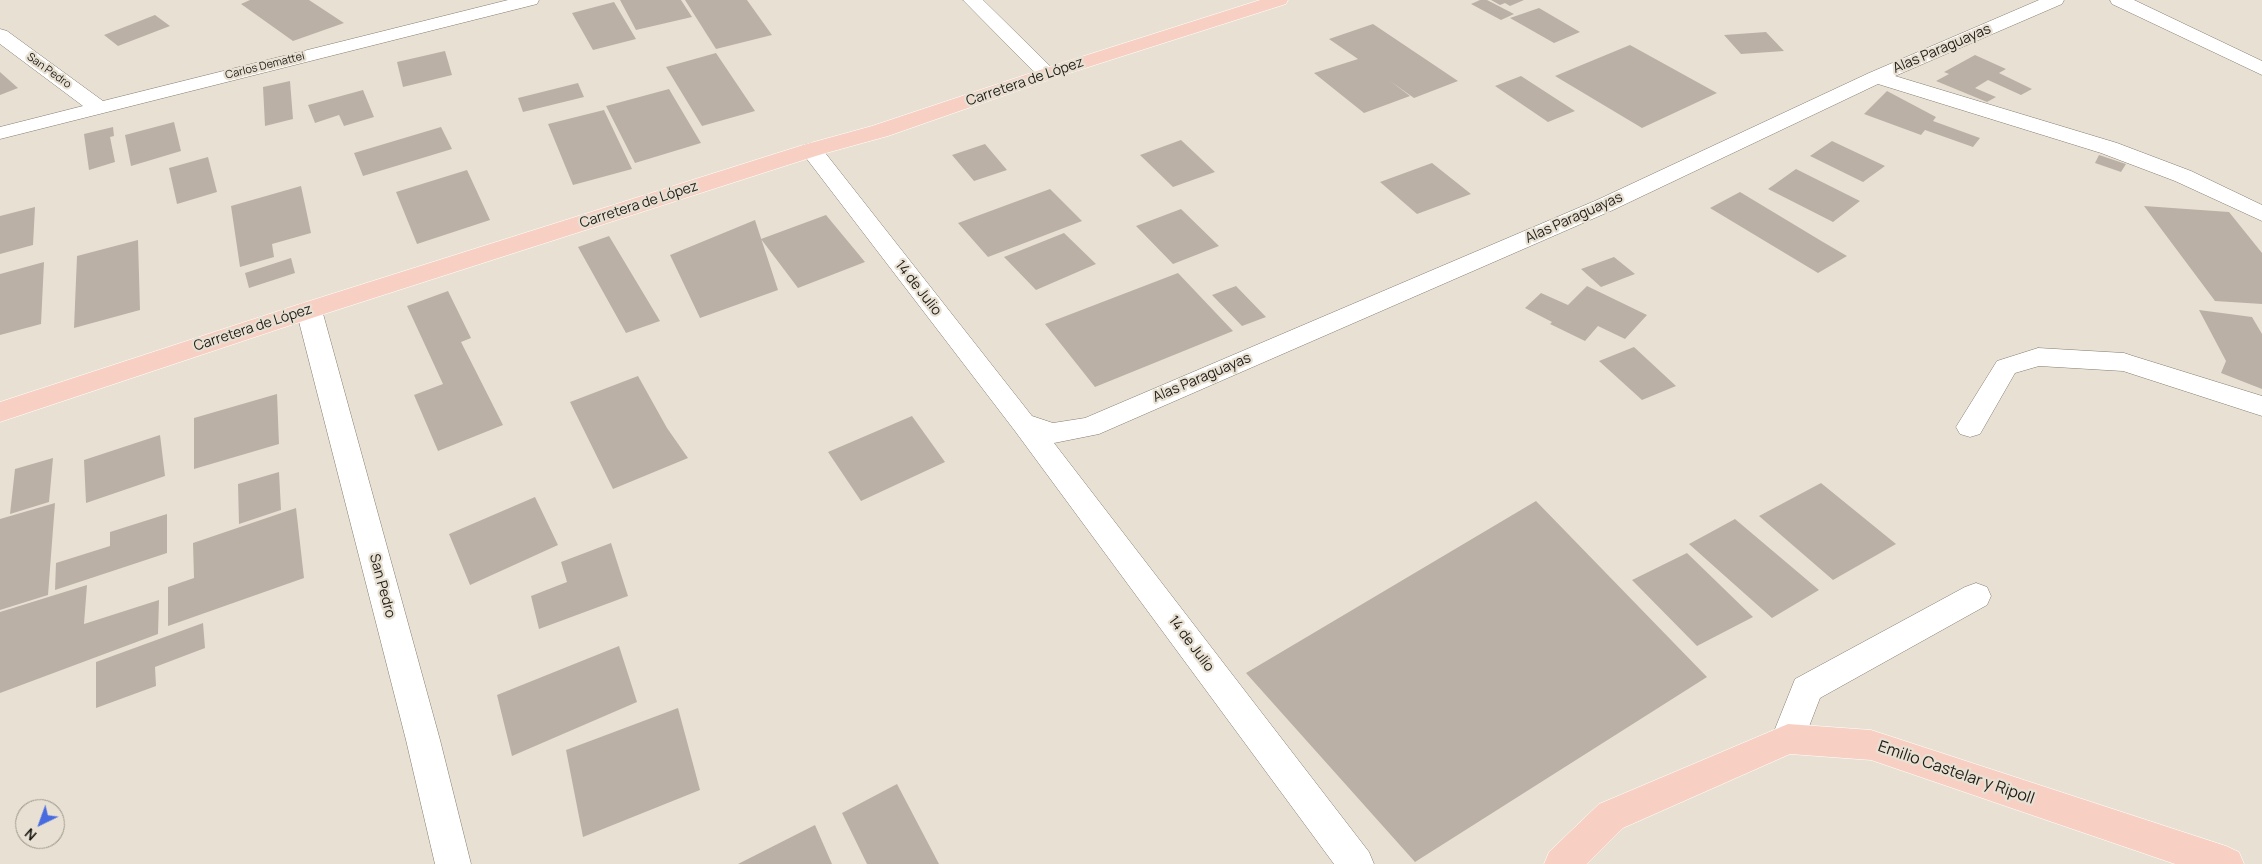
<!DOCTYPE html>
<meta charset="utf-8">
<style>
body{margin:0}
#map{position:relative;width:2262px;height:864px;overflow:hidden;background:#e8e1d3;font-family:Manrope,sans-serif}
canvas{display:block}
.north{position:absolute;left:15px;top:799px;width:50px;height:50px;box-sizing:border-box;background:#e8e1d3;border:1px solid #979287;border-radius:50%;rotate:222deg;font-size:14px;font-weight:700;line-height:20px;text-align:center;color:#1e1b16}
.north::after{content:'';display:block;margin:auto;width:18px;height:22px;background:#486cdf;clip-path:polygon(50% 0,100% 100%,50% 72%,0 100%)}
</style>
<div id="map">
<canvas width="2262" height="864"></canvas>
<div class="north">N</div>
</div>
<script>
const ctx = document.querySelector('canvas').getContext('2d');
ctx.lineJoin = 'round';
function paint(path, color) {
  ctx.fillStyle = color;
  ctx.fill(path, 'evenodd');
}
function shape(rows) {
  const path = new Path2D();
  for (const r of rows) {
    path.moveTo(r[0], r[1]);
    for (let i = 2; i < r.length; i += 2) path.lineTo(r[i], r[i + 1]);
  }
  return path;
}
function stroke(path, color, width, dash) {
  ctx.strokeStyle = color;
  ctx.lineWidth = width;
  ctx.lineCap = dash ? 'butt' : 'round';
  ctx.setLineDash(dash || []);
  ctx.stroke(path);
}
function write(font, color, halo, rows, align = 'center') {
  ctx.font = font + ' Manrope,sans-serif';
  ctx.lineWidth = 4.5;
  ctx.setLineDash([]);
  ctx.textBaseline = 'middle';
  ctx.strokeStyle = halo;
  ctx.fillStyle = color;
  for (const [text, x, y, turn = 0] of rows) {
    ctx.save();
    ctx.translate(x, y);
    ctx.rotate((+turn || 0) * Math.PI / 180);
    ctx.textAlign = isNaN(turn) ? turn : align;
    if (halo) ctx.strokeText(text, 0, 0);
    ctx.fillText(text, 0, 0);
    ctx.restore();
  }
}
paint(shape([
 [250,0,309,0,344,23,293,41,241,4],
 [620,0,681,0,692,17,636,30],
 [685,0,747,0,772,35,716,49],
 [1480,0,1487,0,1514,14,1501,20,1471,4],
 [1491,0,1524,0,1510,6,1505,3,1500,5],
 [614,2,636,39,593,50,572,13],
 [1539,8,1580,32,1554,43,1510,18],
 [155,15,170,26,118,46,104,35],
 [1373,24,1458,81,1414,98,1390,81,1410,96,1364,113,1314,73,1358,59,1329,39],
 [1766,32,1784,51,1741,54,1724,35],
 [1630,45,1717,93,1642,128,1555,76],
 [445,51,452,75,403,87,397,62],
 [716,53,755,111,702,126,666,67],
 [1975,55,2006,69,1999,73,2032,89,2021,95,1988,80,1975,88,1996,97,1987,102,1936,81,1949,74,1944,72],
 [0,72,18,88,0,95],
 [1521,76,1575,111,1548,122,1495,86],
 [290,81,293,119,265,126,263,87],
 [578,83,584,97,523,112,518,98],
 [669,89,701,143,635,163,606,106],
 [363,90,374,117,344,126,339,115,315,123,308,105],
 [1887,91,1936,117,1933,121,1980,138,1973,147,1925,130,1921,135,1864,114],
 [604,110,632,169,573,185,548,124],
 [174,122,181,151,131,166,125,135],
 [113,127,114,136,110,137,115,162,89,170,84,134],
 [441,127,452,149,363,176,354,153],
 [1181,140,1215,172,1173,187,1140,155],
 [1832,141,1885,166,1863,182,1810,156],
 [985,144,1007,170,974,181,952,155],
 [2099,155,2126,164,2121,172,2095,163],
 [208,157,217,192,177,204,169,168],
 [1432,163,1471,194,1417,214,1380,182],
 [1796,169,1860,201,1833,222,1768,189],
 [467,170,490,220,417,244,396,192],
 [301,186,311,233,272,244,274,257,240,267,231,206],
 [1050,189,1082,221,988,257,958,223],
 [1740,192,1823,242,1847,256,1818,273,1710,208],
 [2144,206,2229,212,2262,253,2262,304,2215,301],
 [35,207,33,245,0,254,0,216],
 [1181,209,1219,246,1173,264,1136,226],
 [826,215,865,262,798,288,761,239],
 [755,220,778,290,700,318,670,255],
 [1064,233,1096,264,1036,290,1004,257],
 [609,236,660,321,626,333,578,247],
 [138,240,140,310,74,328,77,256],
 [1614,257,1635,274,1601,287,1581,269],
 [291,258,295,273,249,288,245,273],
 [44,262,41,324,0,335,0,274],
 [1178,273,1233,331,1095,387,1045,324],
 [1236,286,1266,317,1242,326,1212,295],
 [1587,286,1647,315,1625,339,1598,326,1585,341,1550,324,1552,322,1525,308,1541,293,1568,305],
 [448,291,471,338,461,342,503,425,438,451,414,395,443,384,407,306],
 [2199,310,2252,317,2262,334,2262,389,2221,373,2226,361],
 [1634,347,1676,386,1642,400,1599,361],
 [638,376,667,428,688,458,613,489,570,402],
 [277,394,279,444,194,469,194,418],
 [912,416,945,462,861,501,828,452],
 [160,435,165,476,86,503,84,460],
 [53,458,49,502,10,514,15,469],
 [279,472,281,510,239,524,238,484],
 [1821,483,1896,544,1833,580,1759,516],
 [535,497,558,545,470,585,449,534],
 [1536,501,1707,677,1415,862,1246,673],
 [55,503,48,595,0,610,0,519],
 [296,508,304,578,168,626,168,587,194,578,193,543],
 [167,514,167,553,55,590,56,563,110,546,110,532],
 [1735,519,1819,590,1772,618,1689,544],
 [611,543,628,596,539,629,531,596,567,582,561,562],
 [1687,553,1753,617,1697,646,1632,580],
 [87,585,84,624,159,600,158,634,0,693,0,612],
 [203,623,205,648,155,667,156,686,96,708,96,662],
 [619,646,637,702,512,756,497,695],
 [678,708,700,790,583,837,566,750],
 [897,784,939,864,867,864,842,813],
 [815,825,832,864,738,864]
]), '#bbb0a5');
const minor = shape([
 [508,0,539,0,537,4,0,139,0,127,83,106,0,44,0,29,7,31,103,101,508,0],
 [963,0,983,0,1054,70,1057,74,1054,78,1047,80,1040,78,963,0],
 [2039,0,2064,0,2062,4,1895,76,2117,143,2191,171,2262,205,2262,221,2175,181,2101,153,1878,84,1613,210,1099,434,1054,443,1369,852,1374,864,1334,864,1015,431,800,150,803,145,811,143,819,145,1032,416,1053,423,1085,418,1597,200,1869,73,2039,0],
 [2110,0,2134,0,2262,61,2262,75,2112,4,2110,0],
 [309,302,318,304,322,310,440,740,471,864,435,864,406,740,296,310,300,304,309,302],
 [2038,348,2124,353,2133,356,2262,396,2262,416,2123,371,2039,366,2015,373,1980,434,1970,437,1960,434,1956,427,1997,361,2038,348],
 [1976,583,1987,587,1991,596,1987,605,1820,698,1800,750,1788,754,1776,750,1771,739,1795,679,1965,587,1976,583]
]);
const major = shape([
 [1260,0,1288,0,1286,4,1054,78,888,136,819,155,318,316,0,422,0,402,300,304,803,145,872,126,1040,70,1260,0],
 [1788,724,1871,730,2226,846,2239,852,2244,864,2175,864,1871,760,1790,754,1623,828,1587,864,1544,864,1549,852,1599,804,1788,724]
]);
stroke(minor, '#837c70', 1);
stroke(major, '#fff', 1);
paint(minor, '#fff');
paint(major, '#f8d0c3');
write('11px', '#1e1b16', '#e8e1d3', [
 ["Carlos Demattei",265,66,-14],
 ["San Pedro",49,71,36]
]);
write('14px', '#1e1b16', '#e8e1d3', [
 ["Alas Paraguayas",1942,49,-23],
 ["Carretera de López",1025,82,-19],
 ["Carretera de López",639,205,-18],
 ["Alas Paraguayas",1574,218,-24],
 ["14 de Julio",918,288,52],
 ["Carretera de López",253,328,-18],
 ["Alas Paraguayas",1202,378,-23],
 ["San Pedro",382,586,75],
 ["14 de Julio",1191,644,53]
]);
write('16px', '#1e1b16', '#e8e1d3', [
 ["Emilio Castelar y Ripoll",1956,773,19]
]);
</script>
